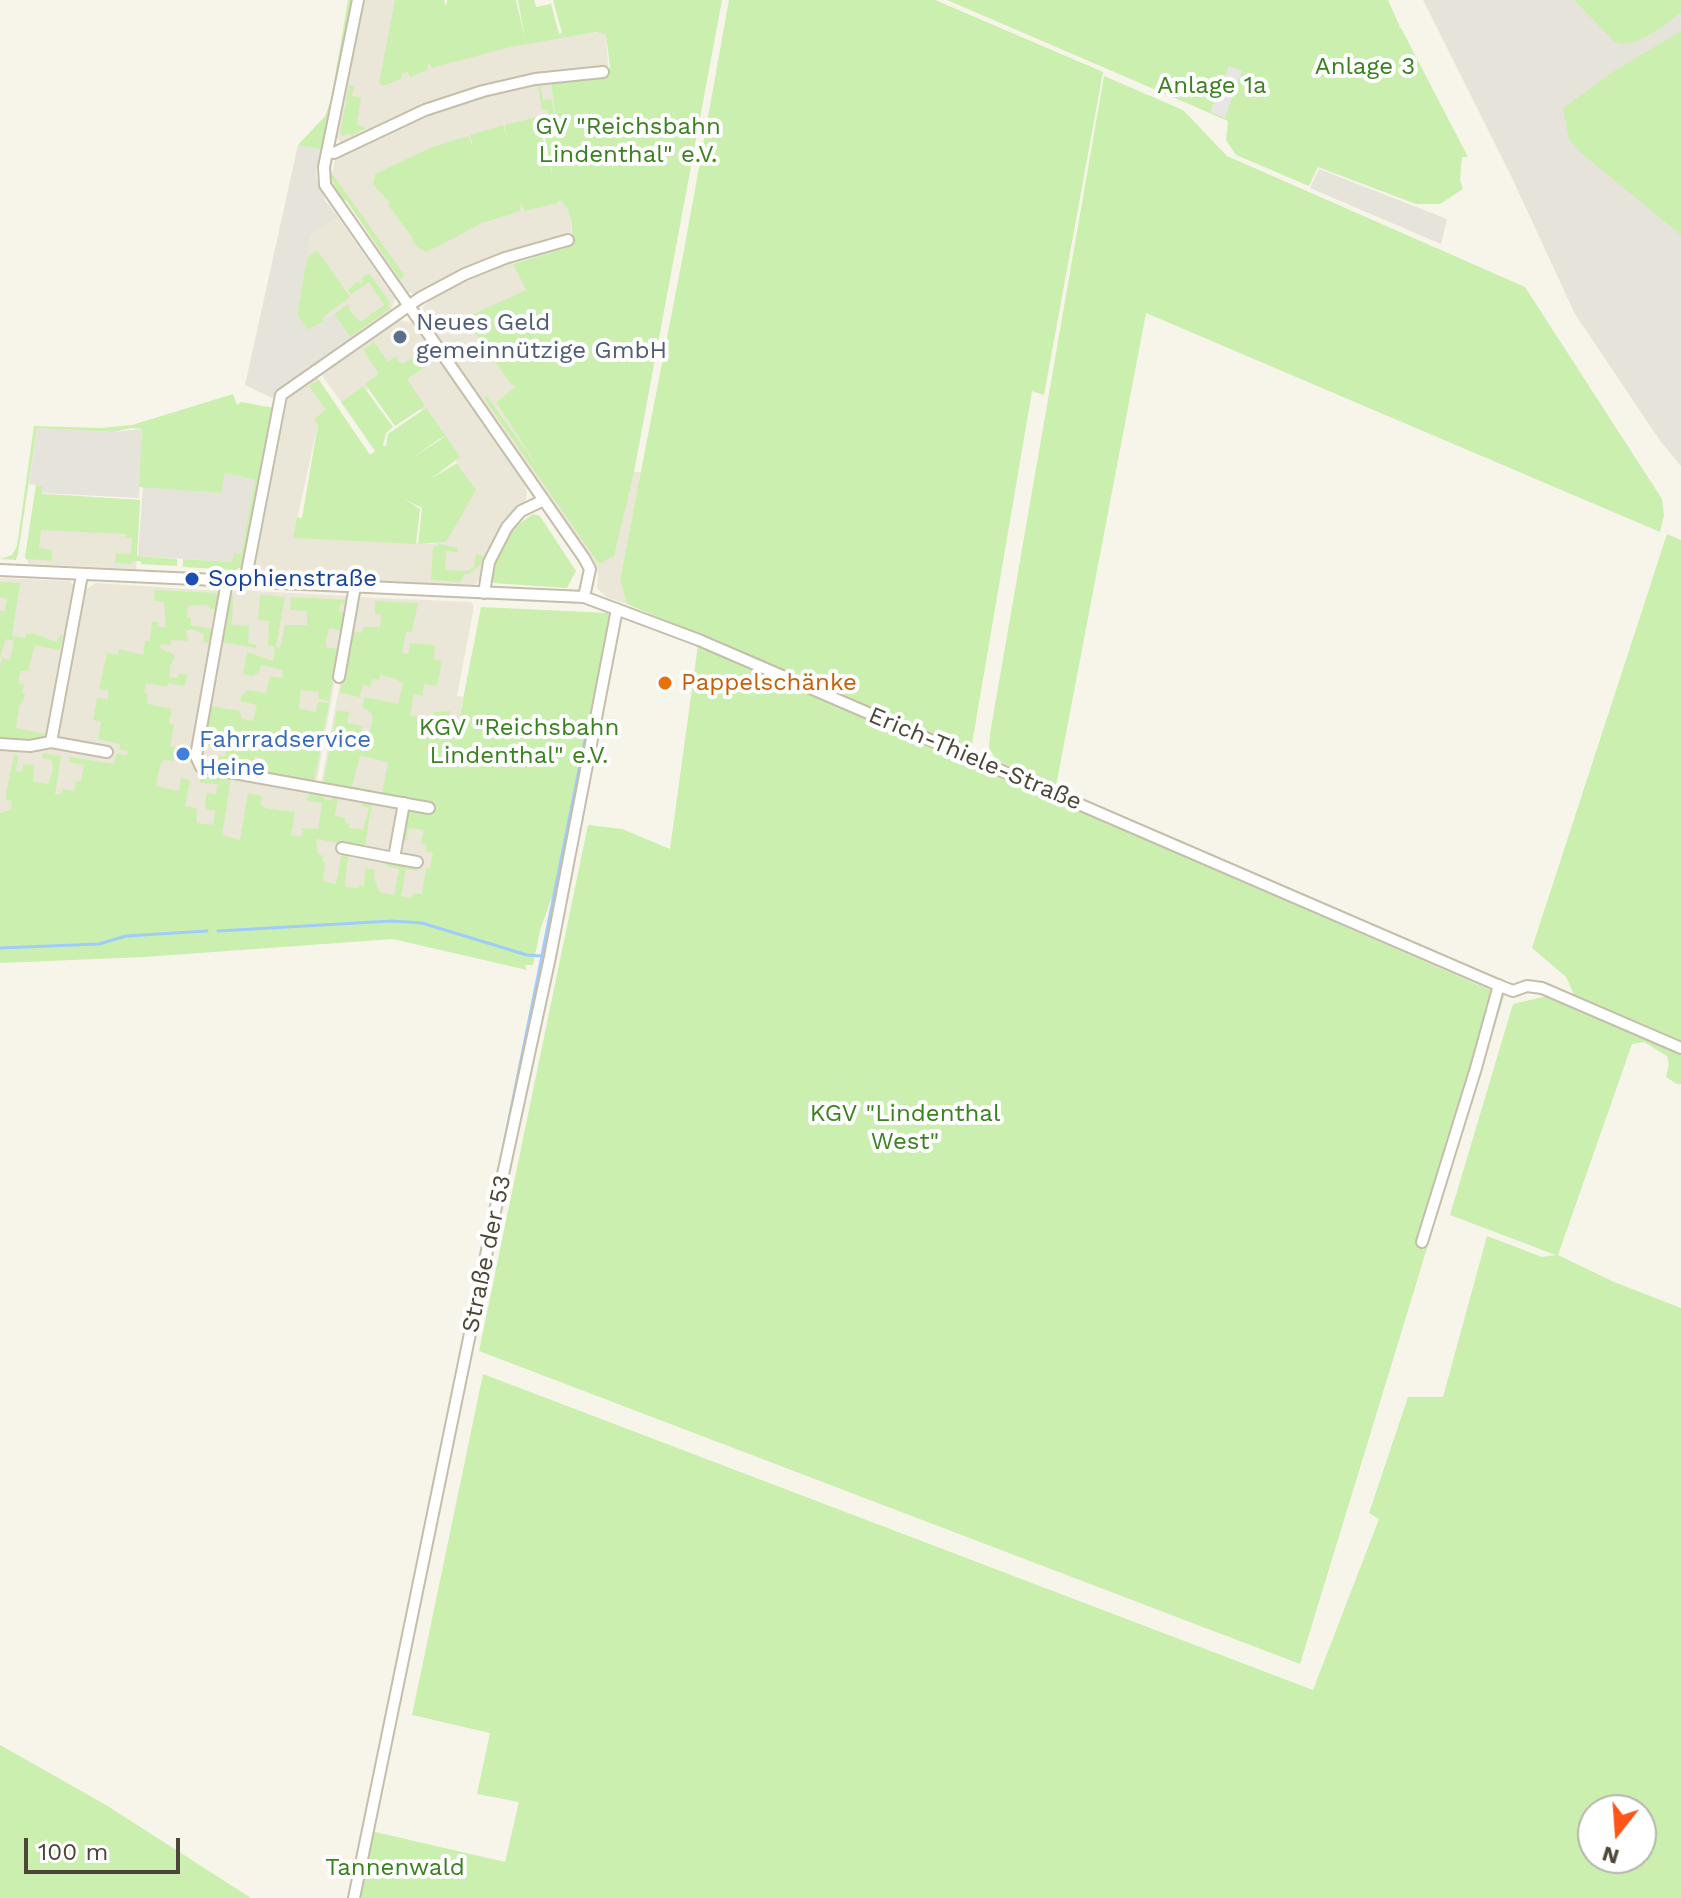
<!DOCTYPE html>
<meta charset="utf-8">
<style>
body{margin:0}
#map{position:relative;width:1681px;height:1898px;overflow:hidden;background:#f7f4ea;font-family:"Work Sans",sans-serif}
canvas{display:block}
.north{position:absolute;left:1577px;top:1794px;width:80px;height:80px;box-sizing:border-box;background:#fff;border:2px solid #b7b5af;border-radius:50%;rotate:197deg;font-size:22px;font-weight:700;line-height:32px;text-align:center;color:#4c4637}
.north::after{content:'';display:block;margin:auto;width:28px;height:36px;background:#ff5519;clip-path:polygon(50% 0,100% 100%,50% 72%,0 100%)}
.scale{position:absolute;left:24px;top:1838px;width:156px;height:36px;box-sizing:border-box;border:4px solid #4c4637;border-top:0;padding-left:10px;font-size:24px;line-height:28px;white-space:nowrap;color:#4c4637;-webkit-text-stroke:6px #fff;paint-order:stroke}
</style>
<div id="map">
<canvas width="1681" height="1898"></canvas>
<div class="north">N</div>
<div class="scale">100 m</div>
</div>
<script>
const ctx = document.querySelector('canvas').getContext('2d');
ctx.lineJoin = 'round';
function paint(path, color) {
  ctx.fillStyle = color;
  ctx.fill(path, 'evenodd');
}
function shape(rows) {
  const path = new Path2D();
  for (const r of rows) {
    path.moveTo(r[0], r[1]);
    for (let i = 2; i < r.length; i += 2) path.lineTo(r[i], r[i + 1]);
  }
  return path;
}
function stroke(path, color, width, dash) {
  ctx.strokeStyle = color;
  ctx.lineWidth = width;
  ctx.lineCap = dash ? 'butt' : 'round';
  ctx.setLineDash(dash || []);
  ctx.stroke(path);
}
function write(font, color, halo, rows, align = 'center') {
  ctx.font = font + ' "Work Sans",sans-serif';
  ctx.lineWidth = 8;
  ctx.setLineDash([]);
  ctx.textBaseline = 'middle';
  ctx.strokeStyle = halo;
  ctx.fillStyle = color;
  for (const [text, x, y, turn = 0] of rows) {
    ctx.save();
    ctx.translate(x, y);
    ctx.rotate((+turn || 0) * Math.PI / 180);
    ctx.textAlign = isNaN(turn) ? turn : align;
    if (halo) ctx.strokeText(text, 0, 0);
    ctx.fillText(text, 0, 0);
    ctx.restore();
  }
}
paint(shape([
 [362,0,411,0,443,60,484,48,606,31,608,66,535,74,475,88,415,108,341,143,336,137],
 [550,81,558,127,529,132,506,131,507,139,474,148,470,141,474,203,539,197,560,199,567,208,572,223,571,234,519,248,484,261,417,295,407,292,346,200,343,201,335,189,331,179,335,160,416,118,480,96],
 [338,217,395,299,390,313,351,340,334,315,308,330,297,315,309,235],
 [511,260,526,290,537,373,496,402,542,471,641,472,620,578,627,604,606,597,597,588,598,575,595,567,425,320,423,307,432,297],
 [398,320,410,322,417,328,523,481,527,491,526,500,503,526,489,549,479,580,474,586,260,574,254,565,284,403,288,398,317,377,341,412,318,424,293,538,434,544,440,541,476,490,394,371,344,406,321,374],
 [35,493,140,500,136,569,29,564,25,557],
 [0,578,70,581,75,588,48,734,37,742,0,739],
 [96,583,220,591,192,757,193,766,199,770,393,806,398,813,392,846,388,850,341,843,417,867,419,857,405,854,401,849,406,813,411,809,321,784,355,602,358,597,471,602,474,606,457,696,463,697,422,921,15,810,0,813,0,748,36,751,54,749,85,590],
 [236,590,350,596,316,785,205,766,198,757,228,595]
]), '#ebe7d8');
paint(shape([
 [1423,0,1681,0,1681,466,1661,442,1575,314,1513,180],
 [298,145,324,150,316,170,317,181,325,200,338,217,310,235,297,315,308,330,334,314,351,340,272,398,245,385],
 [1319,169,1447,219,1441,244,1310,188],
 [37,428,113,432,142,429,139,498,42,493,42,486,29,484],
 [225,473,255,480,241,554,232,562,138,556,143,486,220,493]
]), '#e6e3db');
paint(shape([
 [348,0,353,0,324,150,298,145,325,116,331,100],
 [395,0,444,0,446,7,447,0,516,0,525,39,518,0,534,0,536,7,551,4,559,34,562,33,553,0,722,0,634,472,614,556,599,564,484,398,487,396,541,472,496,402,516,387,511,384,465,318,526,290,513,264,572,246,572,223,567,208,560,200,557,203,525,211,521,202,520,211,482,223,427,252,417,247,412,240,413,238,388,205,390,203,373,184,375,174,430,148,468,136,473,147,470,135,503,125,507,139,505,125,537,117,553,177,541,119,549,117,547,109,542,110,538,86,541,87,543,100,551,99,557,127,551,84,607,78,610,67,606,34,596,32,510,47,432,68,429,64,427,65,428,70,410,77,408,72,403,73,401,79,383,86,379,83],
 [729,0,935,0,1103,72,1044,395,1032,391,971,750,627,604,620,579,685,245],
 [947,0,1388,0,1400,27,1397,27,1401,28,1468,157,1462,157,1460,180,1463,189,1440,204,1416,204,1318,167,1309,186,1236,155,1226,140,1228,121],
 [1574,0,1681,0,1681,12,1661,28,1638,41,1623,44,1615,42],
 [1681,31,1681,235,1580,152,1569,139,1563,108,1616,70],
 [1104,76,1183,110,1227,156,1525,287,1662,499,1664,515,1660,532,1146,313,1056,786,996,760,989,748,990,734],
 [349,85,354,86,352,96,361,98,357,124,366,128,351,136,349,133,343,136,340,134],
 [331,172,405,276,400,279,346,200,343,201,331,179],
 [317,250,350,297,323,317,323,321,308,330,297,315,307,258],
 [369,273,389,301,390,309,350,337,334,314,348,304,350,311,360,322,384,305,369,282,351,294,348,290,358,281,360,284,363,282,361,278],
 [374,342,388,362,397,356,398,361,403,364,418,354,414,348,420,345,432,362,407,379,425,406,395,426,365,384,379,374,363,350],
 [319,380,370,455,375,451,341,402,363,386,393,427,386,433,383,446,386,446,388,434,426,408,445,435,409,460,446,436,460,457,431,479,457,463,476,490,446,542,418,544,422,508,404,499,420,509,416,544,293,538,297,517,302,518,318,424,314,419,326,410,309,386],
 [233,394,237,405,241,402,274,408,244,566,235,570,183,567,183,559,232,562,234,553,241,554,255,480,225,473,221,493,139,487,142,429,131,428,113,432,37,428,18,554,16,560,0,559,12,555,17,546,34,426,100,428,132,425],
 [36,485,42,486,42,494,140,500,137,556,177,559,177,566,141,564,141,561,132,561,131,564,115,563,116,553,131,554,132,538,126,538,126,534,41,530,39,548,52,550,52,561,27,559,25,557],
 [533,514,540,516,576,571,567,588,494,583,491,575,499,552,513,528],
 [1667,534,1681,540,1681,1043,1640,1027,1574,995,1566,977,1532,948],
 [440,544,458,548,457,552,446,551,445,570,468,571,474,567,476,554,483,556,481,564,469,574,465,574,460,582,431,580,433,547],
 [0,582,20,583,12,636,25,638,26,634,35,634,56,642,60,635,63,635,60,650,35,645,28,671,20,671,18,683,24,685,22,693,26,694,19,707,16,728,46,734,37,741,0,738,0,667,2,658,10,660,14,641,6,639,0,657,0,611,5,611,7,599,0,598],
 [155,590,217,593,218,596,216,609,210,609,209,605,205,604,188,606,187,618,191,618,191,625,213,629,210,643,203,642,204,634,192,629,186,631,188,641,171,640,170,645,161,644,160,648,175,655,170,667,170,677,177,678,179,673,187,675,185,686,168,683,167,687,146,683,144,692,147,693,148,704,172,709,169,723,174,725,170,746,176,748,174,761,164,760,160,765,156,786,179,791,181,778,190,780,185,806,196,808,197,823,213,825,215,811,206,809,205,803,207,793,216,794,218,784,200,783,201,773,231,778,222,835,240,840,248,793,262,796,261,805,264,808,295,812,291,835,301,837,303,831,300,828,318,829,322,803,306,800,311,792,324,794,324,799,331,801,333,796,338,797,335,816,345,818,345,823,349,824,349,828,363,829,369,808,362,806,363,801,372,802,365,847,316,839,318,854,323,856,322,862,325,862,323,881,336,884,342,852,348,853,345,887,358,888,359,885,364,886,365,868,375,870,374,879,380,892,394,895,399,869,389,867,384,863,385,860,417,867,417,871,406,869,401,896,412,898,413,893,422,894,426,868,430,868,433,853,426,851,427,845,421,844,424,830,409,828,406,841,401,840,406,813,414,809,430,812,432,804,382,794,388,762,360,756,352,786,373,790,372,793,323,784,337,710,349,712,347,723,362,726,361,734,369,735,373,717,369,711,362,708,364,697,398,704,403,684,396,679,380,675,379,680,372,679,370,687,363,685,360,697,340,693,351,631,362,633,363,627,380,627,381,614,375,614,375,601,418,603,412,632,406,632,402,653,408,654,410,643,435,645,434,659,442,661,437,686,424,684,423,696,414,694,410,715,432,720,434,712,450,711,450,724,458,725,481,607,608,613,610,619,557,901,551,899,540,931,533,965,525,965,527,970,393,939,144,957,0,963,0,813,10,810,12,801,5,799,14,755,18,756,16,771,22,772,23,764,34,765,33,781,48,784,54,767,52,766,52,760,42,758,43,753,61,756,55,795,62,793,63,789,74,791,76,781,81,781,84,765,69,762,70,757,114,764,116,754,127,755,128,751,120,750,120,744,98,739,101,722,93,720,97,698,108,699,109,691,99,689,107,653,118,655,119,649,143,655,145,641,150,641,152,622,158,622,158,627,166,627,164,602,154,601],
 [233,594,232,625,249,626,248,643,256,645,256,648,222,642,230,597],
 [260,595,285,597,276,646,280,648,285,625,307,625,307,611,290,610,291,597,348,600,347,604,341,603,339,611,345,613,342,631,329,628,326,641,326,647,338,649,329,701,318,699,319,692,301,690,299,709,316,712,318,702,329,703,314,782,262,773,265,759,255,756,252,771,217,765,219,756,224,757,226,754,229,737,212,733,210,742,204,738,210,706,240,711,242,719,253,721,257,705,240,701,241,696,247,690,266,693,270,676,282,678,283,670,261,665,259,672,252,676,243,674,247,652,273,661,275,647,268,645,269,621,258,620],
 [698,645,1504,996,1300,1664,479,1351,588,825,622,829,670,849],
 [1547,996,1681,1053,1681,1084,1677,1084,1666,1077,1669,1064,1667,1056,1644,1042,1632,1044,1558,1255,1614,1282,1681,1308,1681,1898,358,1898,371,1831,505,1862,519,1802,477,1794,490,1733,412,1715,483,1374,1313,1690,1379,1519,1369,1513,1408,1397,1443,1397,1487,1236,1542,1257,1556,1255,1450,1215,1513,1004],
 [1593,1810,1641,1810,1641,1858,1593,1858],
 [0,1745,106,1805,251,1898,0,1898]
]), '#cbefaf');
paint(shape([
 [1229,66,1242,71,1225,118,1210,112]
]), '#e8e6e2');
stroke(shape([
 [218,931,392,921,422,923,527,955,542,956,500,1164],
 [0,948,99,944,126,936,207,931],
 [542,955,586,735]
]), '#a1cbf9', 3);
const minor = shape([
 [358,0,324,167,325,185,584,558,590,569,584,597],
 [327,152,334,153,425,110,483,91,535,79,603,72],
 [0,570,584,597,699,640,1500,986,1513,991,1527,986,1542,988,1681,1048],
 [227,581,196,756,201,767,429,808],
 [245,582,281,395,420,298,465,274,505,258,568,240],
 [484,593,489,562,507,527,521,511,544,500],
 [339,677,355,586],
 [51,742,82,575],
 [0,744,30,746,51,742,107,752],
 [342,848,394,858,404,803],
 [394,858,417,862],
 [1422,1242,1476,1068,1499,985],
 [354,1898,497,1202,550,957,617,609]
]);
stroke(minor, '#c4beab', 14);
stroke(minor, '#fff', 10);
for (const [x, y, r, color] of [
 [400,337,8,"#5c6f8a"],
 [192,579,8,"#1a4fb4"],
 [665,683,8,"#e8710a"],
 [183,754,8,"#3f7fe0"]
]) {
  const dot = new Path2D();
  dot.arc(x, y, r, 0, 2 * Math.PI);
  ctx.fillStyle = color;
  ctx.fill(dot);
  stroke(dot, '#fff', 3);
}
write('24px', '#3a8120', '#fff', [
 ["Anlage 3",1365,67],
 ["Anlage 1a",1212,86],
 ["GV \"Reichsbahn",628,127],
 ["Lindenthal\" e.V.",628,155],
 ["KGV \"Reichsbahn",519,728],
 ["Lindenthal\" e.V.",519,756],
 ["KGV \"Lindenthal",905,1114],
 ["West\"",905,1142],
 ["Tannenwald",395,1868]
]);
write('24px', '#4e5e75', '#fff', [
 ["Neues Geld",416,323],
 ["gemeinnützige GmbH",416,351]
], 'left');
write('24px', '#164399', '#fff', [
 ["Sophienstraße",208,579]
], 'left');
write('24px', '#c56008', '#fff', [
 ["Pappelschänke",681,683]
], 'left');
write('24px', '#366cbe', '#fff', [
 ["Fahrradservice",199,740],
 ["Heine",199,768]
], 'left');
write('24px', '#4c4637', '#fff', [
 ["Erich-Thiele-Straße",975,759,23],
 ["Straße der 53",487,1254,-78]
]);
</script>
